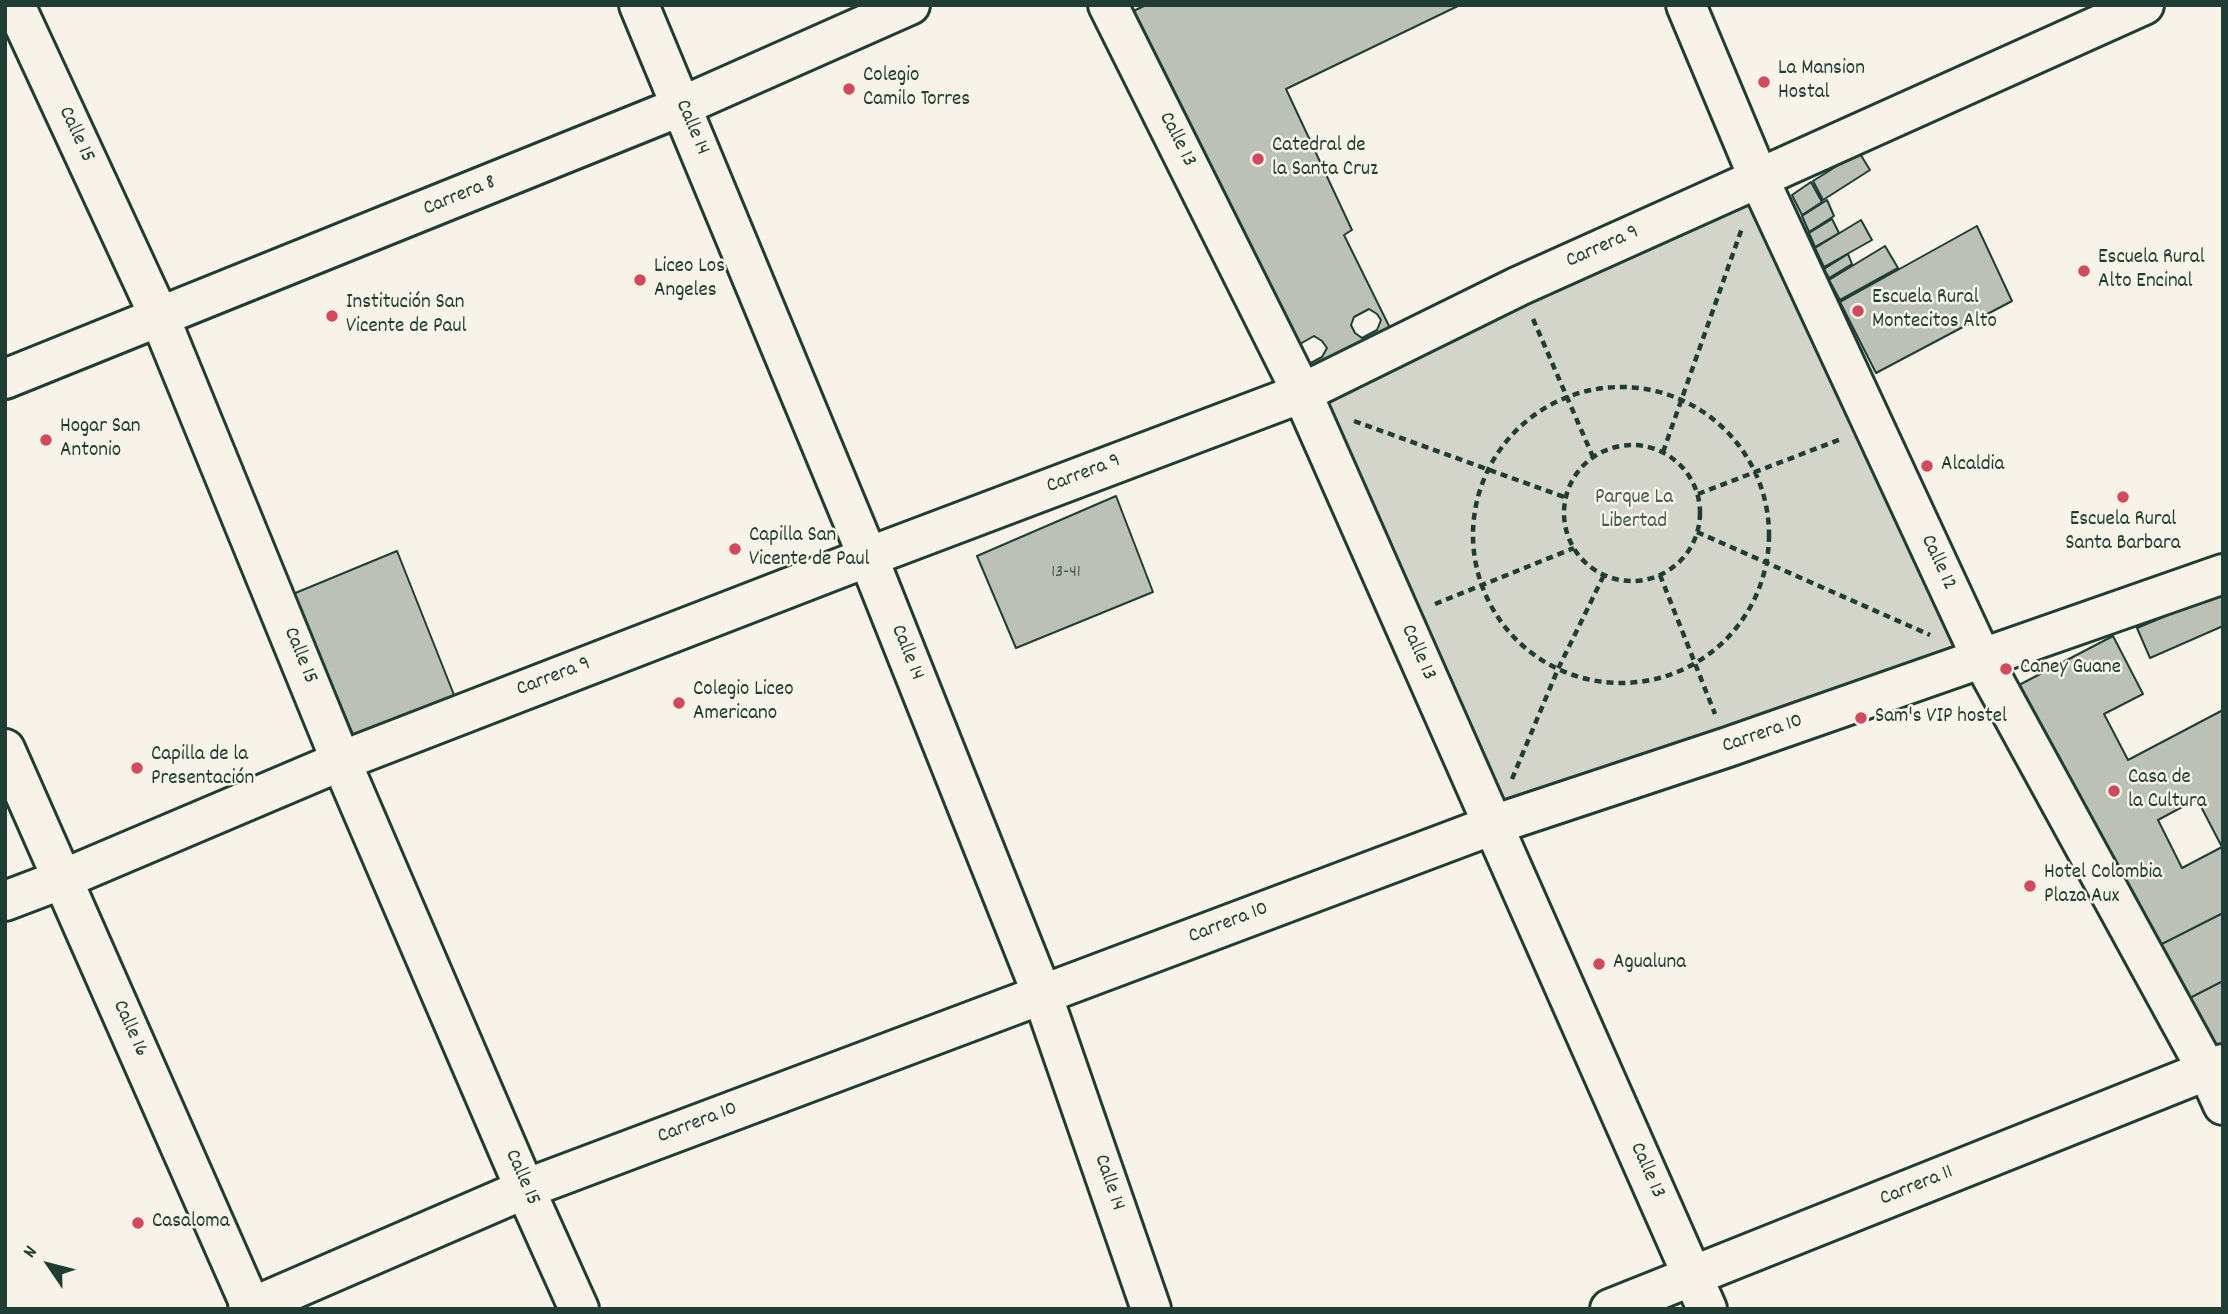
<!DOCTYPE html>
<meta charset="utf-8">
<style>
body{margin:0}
#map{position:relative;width:2228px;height:1314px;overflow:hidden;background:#f7f3e8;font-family:Dekko,sans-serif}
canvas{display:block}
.frame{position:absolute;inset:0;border:7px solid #1f3d34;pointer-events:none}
.north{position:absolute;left:14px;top:1230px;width:70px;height:70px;-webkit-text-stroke:5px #f7f3e8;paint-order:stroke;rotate:305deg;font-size:19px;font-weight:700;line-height:28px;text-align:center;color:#1f3d34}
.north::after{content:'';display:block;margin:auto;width:24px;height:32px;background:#1f3d34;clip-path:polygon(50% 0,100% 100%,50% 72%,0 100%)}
</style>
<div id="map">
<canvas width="2228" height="1314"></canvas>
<div class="frame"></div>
<div class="north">N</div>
</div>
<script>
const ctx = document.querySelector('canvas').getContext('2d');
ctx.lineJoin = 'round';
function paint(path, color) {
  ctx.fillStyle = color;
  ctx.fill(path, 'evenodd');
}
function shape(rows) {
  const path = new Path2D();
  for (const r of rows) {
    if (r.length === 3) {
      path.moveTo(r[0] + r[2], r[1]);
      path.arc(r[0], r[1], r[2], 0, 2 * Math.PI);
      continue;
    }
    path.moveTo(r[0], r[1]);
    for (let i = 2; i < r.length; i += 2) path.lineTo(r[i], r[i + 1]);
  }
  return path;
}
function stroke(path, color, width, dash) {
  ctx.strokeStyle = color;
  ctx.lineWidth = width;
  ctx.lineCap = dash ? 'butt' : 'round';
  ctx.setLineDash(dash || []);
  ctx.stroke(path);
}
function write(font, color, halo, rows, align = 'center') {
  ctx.font = font + ' Dekko,sans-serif';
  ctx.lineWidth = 5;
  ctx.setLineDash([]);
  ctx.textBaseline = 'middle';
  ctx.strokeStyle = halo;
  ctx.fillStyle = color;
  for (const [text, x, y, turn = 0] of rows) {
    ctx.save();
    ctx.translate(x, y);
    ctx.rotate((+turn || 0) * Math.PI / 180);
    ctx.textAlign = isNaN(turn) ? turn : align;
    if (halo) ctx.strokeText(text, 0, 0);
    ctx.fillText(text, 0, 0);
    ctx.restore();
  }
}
paint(shape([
 [1748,199,1956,646,1489,809,1315,401]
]), '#d3d5ca');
const building = shape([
 [1146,5,1460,5,1286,89,1352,230,1344,235,1392,332,1302,373,1125,15,1146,5],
 [1859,152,1870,170,1823,200,1813,181,1859,152],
 [1811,182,1822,202,1802,215,1792,195,1811,182],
 [1827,200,1834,216,1809,232,1802,216,1827,200],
 [1832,219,1839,233,1815,247,1809,233,1832,219],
 [1861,220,1872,240,1824,267,1815,248,1861,220],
 [1977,226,2012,301,1876,373,1840,302,1977,226],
 [1885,246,1898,268,1840,300,1829,280,1885,246],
 [1848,254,1852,264,1829,278,1824,269,1848,254],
 [1369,309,1377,314,1381,320,1377,330,1362,338,1355,333,1351,325,1354,317,1369,309],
 [1314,336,1322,341,1327,348,1322,357,1307,365,1297,352,1300,344,1314,336],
 [1116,496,1153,592,1016,648,977,556,1116,496],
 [397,551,458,705,357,744,293,594,397,551],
 [2223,592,2223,626,2150,658,2137,628,2223,592],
 [2113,636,2143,694,2104,714,2128,760,2223,710,2223,913,2154,948,2019,685,2113,636],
 [2197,799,2222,847,2182,868,2158,820,2197,799],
 [2223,913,2223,981,2182,1002,2154,948,2223,913],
 [2223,981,2223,1046,2209,1054,2182,1002,2223,981]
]);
paint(building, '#bbc1b6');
stroke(building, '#1f3d34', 2);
const minor = shape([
 [15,5,160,318,341,761,525,1189,1493,825,1728,747,2223,574],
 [639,5,868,557,1042,994,1151,1309],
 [1108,5,1302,393,1707,1309],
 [1686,5,1759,179,1982,659,2208,1072,2223,1105],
 [5,379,682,106,910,5],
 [5,749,252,1309],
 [5,901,63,879,341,761,868,557,1302,393,1519,286,2144,5],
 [1610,1309,2223,1064]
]);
const major = shape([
 [248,1309,525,1189,579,1309]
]);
stroke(minor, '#1f3d34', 44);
stroke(major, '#1f3d34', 44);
stroke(shape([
 [1533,319,1593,457],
 [1621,535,148],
 [1354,421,1567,498],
 [1632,513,68],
 [1663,452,1742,228],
 [1698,494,1841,439],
 [1697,532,1930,635],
 [1660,575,1715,714],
 [1435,604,1574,548],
 [1512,779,1558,669,1604,575]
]), '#1f3d34', 4.5, [7, 5]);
stroke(minor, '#f7f3e8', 38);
stroke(major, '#f7f3e8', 38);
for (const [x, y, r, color] of [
 [1764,82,7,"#d1495b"],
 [849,89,7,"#d1495b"],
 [1258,159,7,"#d1495b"],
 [2084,271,7,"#d1495b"],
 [640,280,7,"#d1495b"],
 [1858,311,7,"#d1495b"],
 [332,316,7,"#d1495b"],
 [46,440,7,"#d1495b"],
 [1927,466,7,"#d1495b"],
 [2123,497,7,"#d1495b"],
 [735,549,7,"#d1495b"],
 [2006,669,7,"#d1495b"],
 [679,703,7,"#d1495b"],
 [1861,718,7,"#d1495b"],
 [137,768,7,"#d1495b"],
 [2114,791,7,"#d1495b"],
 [2030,886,7,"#d1495b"],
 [1599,964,7,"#d1495b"],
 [138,1223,7,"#d1495b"]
]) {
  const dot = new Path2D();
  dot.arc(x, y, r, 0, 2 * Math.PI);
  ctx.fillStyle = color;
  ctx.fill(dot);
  stroke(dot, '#f7f3e8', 2.5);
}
write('18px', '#465e54', null, [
 ["13-41",1066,574]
]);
write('21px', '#1f3d34', '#f7f3e8', [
 ["La Mansion",1778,70],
 ["Hostal",1778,94],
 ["Colegio",863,77],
 ["Camilo Torres",863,101],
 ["Catedral de",1272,147],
 ["la Santa Cruz",1272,171],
 ["Escuela Rural",2098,259],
 ["Alto Encinal",2098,283],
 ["Liceo Los",654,268],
 ["Angeles",654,292],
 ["Escuela Rural",1872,299],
 ["Montecitos Alto",1872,323],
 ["Institución San",346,304],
 ["Vicente de Paul",346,328],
 ["Hogar San",60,428],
 ["Antonio",60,452],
 ["Alcaldia",1941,466],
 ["Escuela Rural",2123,521,"center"],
 ["Santa Barbara",2123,545,"center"],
 ["Capilla San",749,537],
 ["Vicente de Paul",749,561],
 ["Caney Guane",2020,669],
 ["Colegio Liceo",693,691],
 ["Americano",693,715],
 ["Sam's VIP hostel",1875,718],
 ["Capilla de la",151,756],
 ["Presentación",151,780],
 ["Casa de",2128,779],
 ["la Cultura",2128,803],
 ["Hotel Colombia",2044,874],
 ["Plaza Aux",2044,898],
 ["Agualuna",1613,964],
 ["Casaloma",152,1223]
], 'left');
write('21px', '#1f3d34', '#f7f3e8', [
 ["Calle 14",691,128,67],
 ["Calle 15",75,135,65],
 ["Calle 13",1176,140,63],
 ["Carrera 8",460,197,-22],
 ["Carrera 9",1603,248,-24],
 ["Carrera 9",1084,475,-21],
 ["Calle 12",1937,563,65],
 ["Calle 14",906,653,68],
 ["Calle 13",1417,653,66],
 ["Calle 15",299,656,68],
 ["Carrera 9",554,678,-21],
 ["Carrera 10",1763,735,-19],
 ["Carrera 10",1229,924,-21],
 ["Calle 16",129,1029,66],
 ["Carrera 10",698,1124,-21],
 ["Calle 13",1646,1171,66],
 ["Calle 15",521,1178,66],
 ["Calle 14",1108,1183,71],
 ["Carrera 11",1917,1187,-22]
]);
write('21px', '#435b52', '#f7f3e8', [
 ["Parque La",1634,499],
 ["Libertad",1634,523]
]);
</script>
